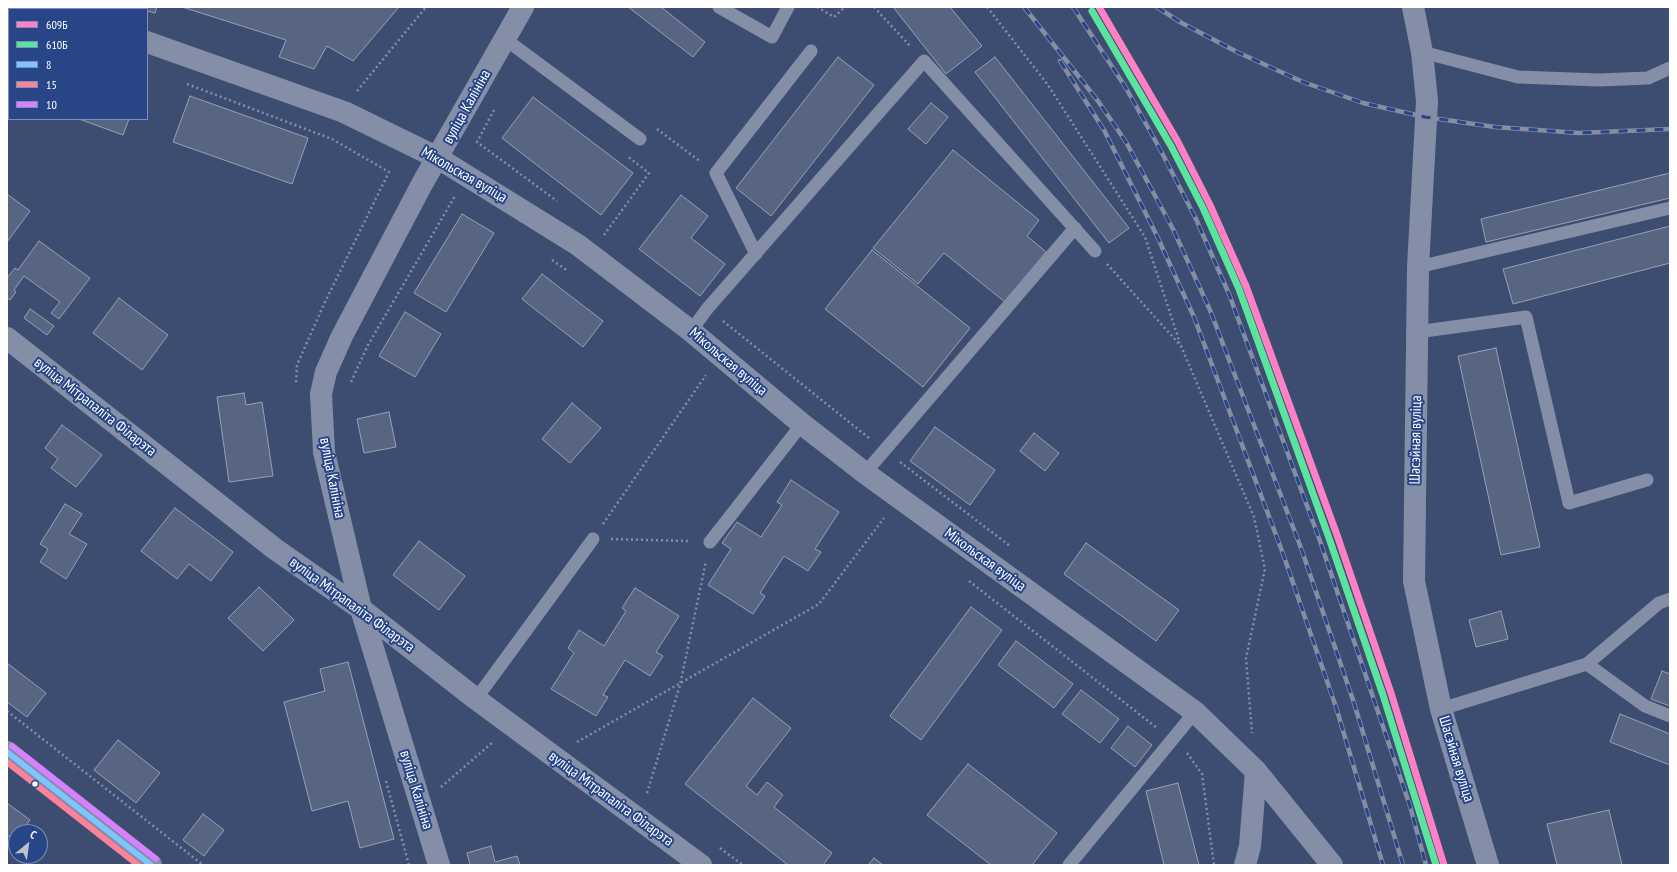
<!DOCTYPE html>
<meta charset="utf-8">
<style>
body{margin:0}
#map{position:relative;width:1677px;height:872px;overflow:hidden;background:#3d4d71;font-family:"PT Sans Narrow",sans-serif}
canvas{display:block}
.frame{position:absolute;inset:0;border:8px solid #fff;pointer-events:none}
.legend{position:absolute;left:8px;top:8px;width:140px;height:112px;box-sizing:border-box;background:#274587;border:1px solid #7d8fb7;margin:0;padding:5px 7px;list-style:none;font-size:12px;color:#fff}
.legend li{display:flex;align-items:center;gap:8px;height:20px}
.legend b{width:20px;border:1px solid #7d8fb7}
.north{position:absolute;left:8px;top:824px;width:40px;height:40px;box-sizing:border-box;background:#274587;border:1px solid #7d8fb7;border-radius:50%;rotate:29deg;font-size:11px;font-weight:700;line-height:16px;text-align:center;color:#fff}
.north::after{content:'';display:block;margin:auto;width:14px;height:18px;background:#bbc1cd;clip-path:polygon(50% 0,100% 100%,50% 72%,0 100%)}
</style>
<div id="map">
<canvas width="1677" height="872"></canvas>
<div class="frame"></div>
<ul class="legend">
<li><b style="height:5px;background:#ff80c5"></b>609Б</li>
<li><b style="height:5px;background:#5ae49d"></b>610Б</li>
<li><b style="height:5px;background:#80c4ff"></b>8</li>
<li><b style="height:5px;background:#ff8098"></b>15</li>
<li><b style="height:5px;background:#d880ff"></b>10</li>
</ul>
<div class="north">С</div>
</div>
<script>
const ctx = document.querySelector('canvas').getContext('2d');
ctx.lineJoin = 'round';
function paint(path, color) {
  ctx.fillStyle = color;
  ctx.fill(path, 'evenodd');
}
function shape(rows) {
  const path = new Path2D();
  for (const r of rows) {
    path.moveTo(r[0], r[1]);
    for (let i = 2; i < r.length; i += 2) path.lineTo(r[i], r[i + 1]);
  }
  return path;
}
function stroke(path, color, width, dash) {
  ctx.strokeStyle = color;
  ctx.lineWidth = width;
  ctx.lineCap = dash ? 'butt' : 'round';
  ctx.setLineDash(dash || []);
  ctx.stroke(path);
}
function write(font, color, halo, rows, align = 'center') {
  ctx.font = font + ' "PT Sans Narrow",sans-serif';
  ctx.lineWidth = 4;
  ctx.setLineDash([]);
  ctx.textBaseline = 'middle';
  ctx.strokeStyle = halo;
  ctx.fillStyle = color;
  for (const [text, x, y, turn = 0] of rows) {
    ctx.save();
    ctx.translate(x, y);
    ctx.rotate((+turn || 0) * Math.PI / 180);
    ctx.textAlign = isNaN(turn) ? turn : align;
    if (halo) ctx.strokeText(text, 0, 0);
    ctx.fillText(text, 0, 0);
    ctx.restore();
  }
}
const building = shape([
 [135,7,157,7,155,13,147,11,147,9,135,7],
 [182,7,399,7,353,61,327,46,314,69,279,57,286,40,182,7],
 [628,7,661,7,705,42,693,57,628,7],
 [893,7,950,7,982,46,946,74,893,7],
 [7,24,9,25,9,85,7,84,7,24],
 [838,57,874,85,771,216,736,188,838,57],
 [995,57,1129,228,1109,243,975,72,995,57],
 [190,96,308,138,292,184,173,142,190,96],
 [533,97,633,173,601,215,502,138,533,97],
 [931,103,948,117,926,144,908,129,931,103],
 [79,119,129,119,123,135,79,119],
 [953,150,1039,220,1027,236,1046,252,1005,302,944,253,918,284,873,248,953,150],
 [1670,173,1670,198,1486,242,1481,219,1670,173],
 [7,194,30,211,7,242,7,194],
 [681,195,708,216,691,238,725,264,700,296,639,249,681,195],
 [462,214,494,233,446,312,414,293,462,214],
 [1670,226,1670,263,1513,304,1503,269,1670,226],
 [39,241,90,278,59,319,51,313,60,302,24,276,14,290,16,292,10,300,7,298,7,278,15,268,18,270,39,241],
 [872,250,970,328,923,387,825,309,872,250],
 [542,274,603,321,583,347,522,299,542,274],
 [119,298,168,335,142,370,93,333,119,298],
 [30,309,54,326,47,335,24,318,30,309],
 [405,312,441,334,415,377,379,356,405,312],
 [1496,348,1540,547,1501,555,1458,356,1496,348],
 [244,393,246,405,262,402,273,476,229,482,217,397,244,393],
 [572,403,601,428,570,463,542,439,572,403],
 [389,412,396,447,364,453,357,419,389,412],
 [62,425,102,455,76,487,51,468,58,459,45,448,62,425],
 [935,427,995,470,970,505,910,461,935,427],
 [1034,433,1059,453,1045,471,1020,451,1034,433],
 [791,480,839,512,815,549,821,552,808,571,784,556,760,593,765,596,753,614,708,585,731,549,722,543,737,522,761,537,782,505,777,502,791,480],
 [65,504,82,514,69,534,87,544,66,579,40,562,48,549,40,544,65,504],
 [175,508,233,552,211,581,189,564,177,579,141,551,175,508],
 [419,541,465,576,439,610,393,575,419,541],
 [1086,543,1179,610,1156,641,1064,574,1086,543],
 [259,587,294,620,263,651,228,618,259,587],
 [635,588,679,616,656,652,663,656,650,676,625,660,603,695,608,697,596,716,551,689,574,653,568,648,579,630,604,646,626,611,622,608,635,588],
 [971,607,1002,630,921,740,890,716,971,607],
 [1501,611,1508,639,1476,647,1469,620,1501,611],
 [1016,641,1073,684,1054,708,998,665,1016,641],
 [348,662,394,839,360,848,348,801,312,811,284,702,325,691,320,669,348,662],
 [7,663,46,693,27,717,7,702,7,663],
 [1662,671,1670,674,1670,706,1651,699,1662,671],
 [1081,690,1119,719,1100,743,1062,714,1081,690],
 [753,698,791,728,746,786,757,795,767,782,783,795,774,807,832,853,823,865,788,865,685,784,753,698],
 [1620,714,1670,734,1670,765,1610,742,1620,714],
 [1128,726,1152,745,1135,767,1111,748,1128,726],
 [118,740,160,773,136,803,94,770,118,740],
 [968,764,1057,833,1032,865,991,865,927,815,968,764],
 [1178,783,1199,865,1164,865,1146,791,1178,783],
 [7,803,30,820,21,832,16,832,14,841,7,835,7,803],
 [1609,810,1622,865,1557,865,1547,824,1609,810],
 [203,814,224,830,204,856,183,840,203,814],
 [491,846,495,862,517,856,520,865,470,865,467,853,491,846],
 [874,858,883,865,868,865,874,858]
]);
paint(building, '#586582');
stroke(building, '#97a1b5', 1);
stroke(shape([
 [22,7,26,9],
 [817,7,834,17,845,7],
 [874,7,911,47],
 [987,7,1048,85,1145,237,1180,343],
 [187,84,332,139,389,172,324,304,297,365,296,384],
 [357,91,426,7],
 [494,110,477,142,557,201],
 [657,129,701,162],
 [604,235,649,173,627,156],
 [552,260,568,271],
 [1107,264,1181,346,1254,517,1265,569,1246,658,1252,733],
 [723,321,869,438],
 [351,382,368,345,455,196],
 [900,462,1010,546],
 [603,524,706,375],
 [611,539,690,541],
 [969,581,1157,728],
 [7,711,203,865],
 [577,742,819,604,884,518],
 [1187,753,1202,774,1214,865],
 [386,781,409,865],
 [441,787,493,742],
 [647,793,680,685,706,561],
 [720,848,743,865]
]), '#848ea7', 2.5, [2, 3]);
stroke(shape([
 [719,7,772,37,788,7],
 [505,39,640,139],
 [1422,52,1518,77,1599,80,1648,78,1670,68],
 [756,254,716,173,811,51],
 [1418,267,1670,208],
 [691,331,707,309,924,61,1095,251],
 [1417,332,1526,317,1569,503,1647,480],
 [865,473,1075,228],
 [710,542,802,424],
 [1587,664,1645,706,1670,716],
 [476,699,593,539],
 [1441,709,1587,664,1659,603,1670,599],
 [1069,865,1195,712]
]), '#848ea7', 13);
stroke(shape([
 [60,7,63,9],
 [1413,7,1422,52,1427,101,1418,267,1414,581,1441,709,1488,865],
 [147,42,344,112,438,158,578,245,691,331,802,424,865,473,1195,712,1256,771,1332,865],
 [7,338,275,549,361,609,476,699,701,865],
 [439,865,361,609,324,452,321,394,326,372,342,336,422,184,523,7],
 [1245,865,1250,846,1256,771]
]), '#848ea7', 22);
stroke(shape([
 [7,752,151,865]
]), '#838da4', 22);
const rail = shape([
 [1024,7,1098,101,1126,142,1173,229,1210,310,1301,548,1354,703,1403,865],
 [1073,7,1126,88,1161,151,1196,219,1229,294,1320,541,1410,806,1426,865],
 [1157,7,1180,22,1237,52,1303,82,1363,103,1425,117,1495,127,1579,133,1670,129],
 [1060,61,1104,130,1157,236,1194,317,1282,551,1336,707,1383,865]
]);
stroke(rail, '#838ea5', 4.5);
stroke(rail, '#274587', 3, [9]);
stroke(shape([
 [7,752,151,865]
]), '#80c4ff', 6);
stroke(shape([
 [7,762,138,865]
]), '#ff8098', 6);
stroke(shape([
 [12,746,156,859]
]), '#d880ff', 6);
stroke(shape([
 [1099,7,1178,142,1210,205,1246,286,1337,535,1391,693,1444,865]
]), '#ff80c5', 7);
stroke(shape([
 [1092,11,1171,146,1203,208,1239,289,1329,538,1383,695,1436,865]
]), '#5ae49d', 7);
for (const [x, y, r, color] of [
 [35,784,3.5,"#fff"]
]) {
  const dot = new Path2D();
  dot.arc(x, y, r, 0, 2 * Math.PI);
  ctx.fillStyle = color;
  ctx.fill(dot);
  stroke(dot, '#274587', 1.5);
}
write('15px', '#fff', '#274587', [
 ["вуліца Калініна",467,107,-61],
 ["Мікольская вуліца",464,175,30],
 ["Мікольская вуліца",728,362,40],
 ["вуліца Мітрапаліта Філарэта",95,407,38],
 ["Шасэйная вуліца",1416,440,-89],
 ["вуліца Калініна",332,478,79],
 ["Мікольская вуліца",985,560,36],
 ["вуліца Мітрапаліта Філарэта",352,605,36],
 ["Шасэйная вуліца",1456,759,73],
 ["вуліца Калініна",416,790,73],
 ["вуліца Мітрапаліта Філарэта",611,799,36]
]);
</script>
